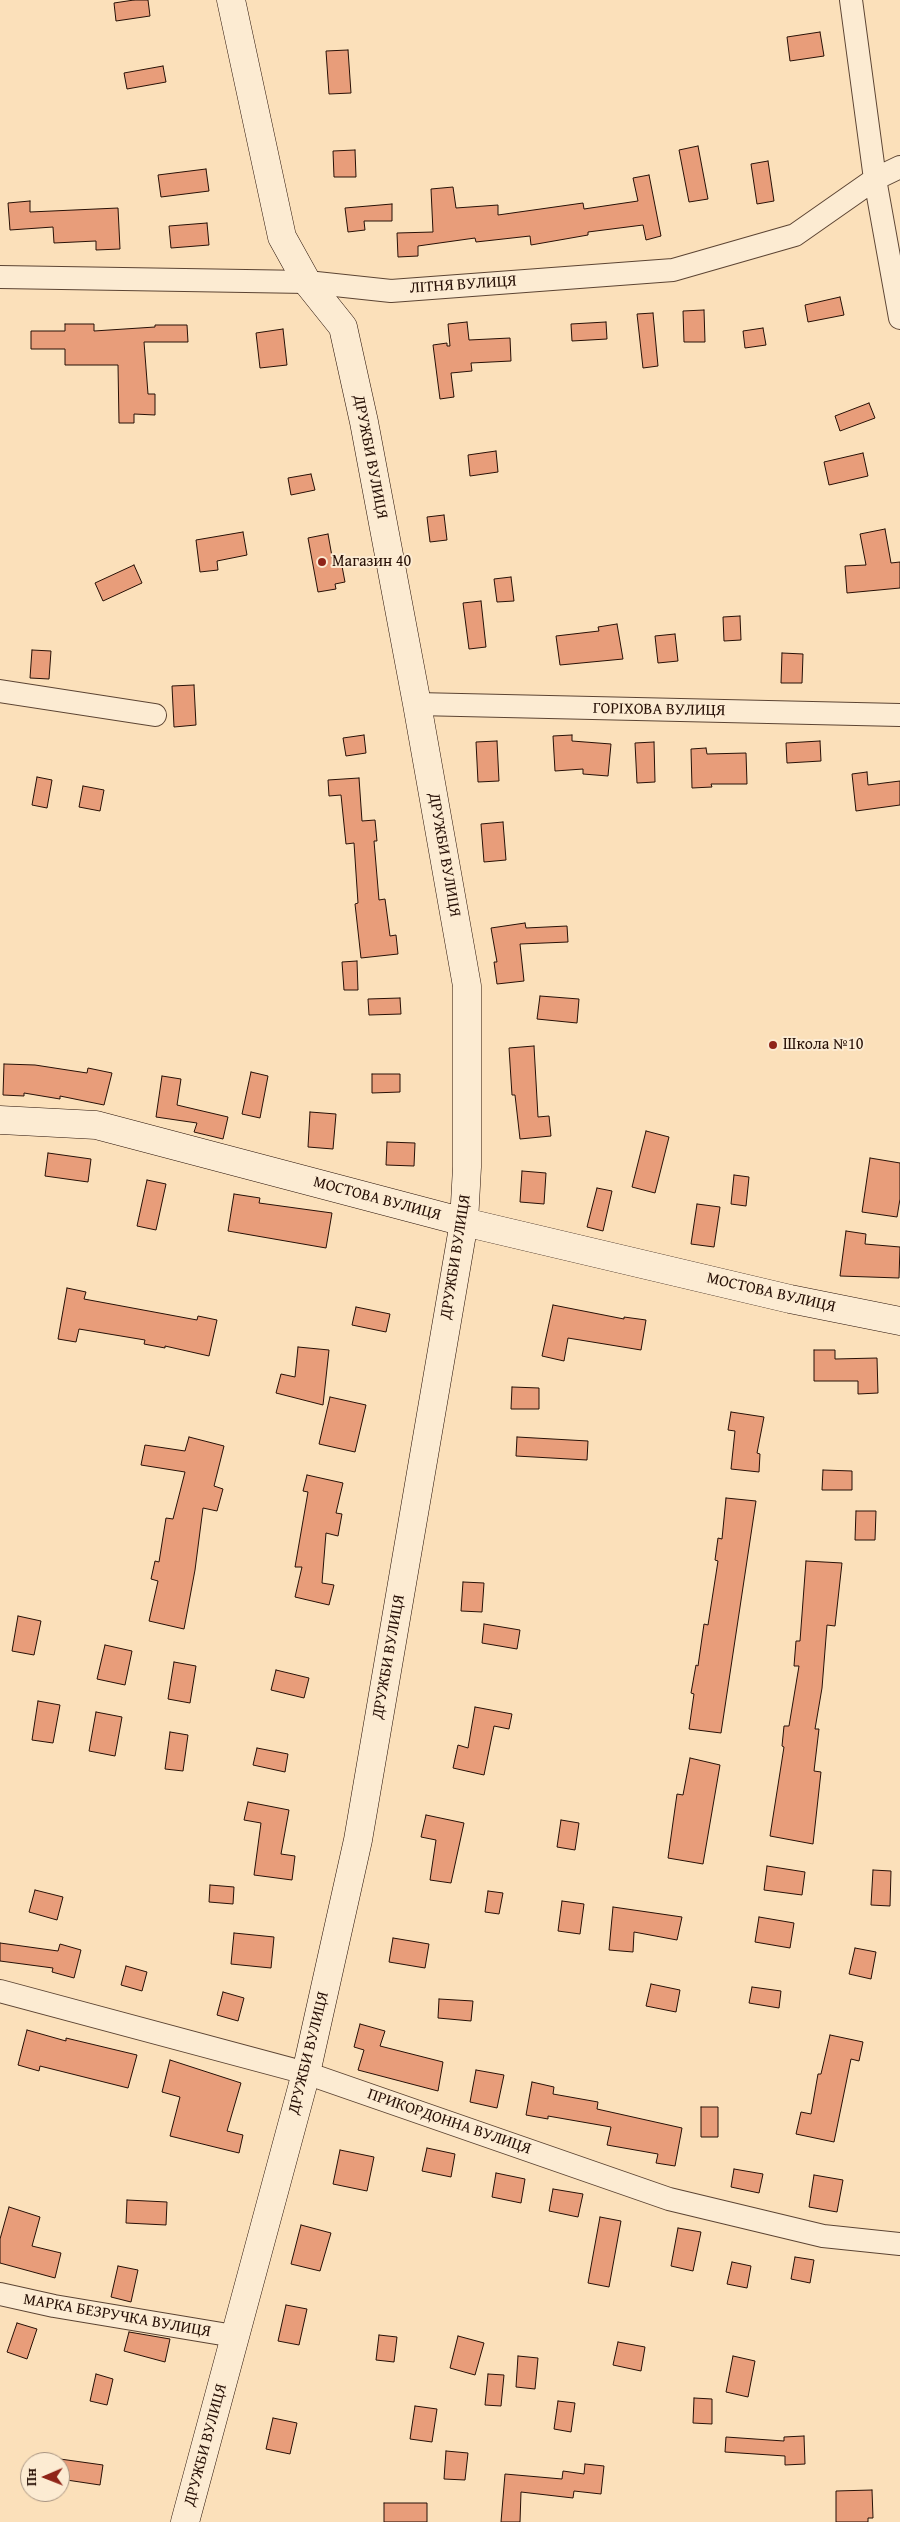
<!DOCTYPE html>
<meta charset="utf-8">
<style>
body{margin:0}
#map{position:relative;width:900px;height:2522px;overflow:hidden;background:#fbe0ba;font-family:"Gentium Book Plus",serif}
canvas{display:block}
.north{position:absolute;left:20px;top:2452px;width:50px;height:50px;box-sizing:border-box;background:#fcebd2;border:1px solid #a79380;border-radius:50%;rotate:269deg;font-size:14px;font-weight:700;line-height:20px;text-align:center;color:#271006}
.north::after{content:'';display:block;margin:auto;width:18px;height:22px;background:#8f2418;clip-path:polygon(50% 0,100% 100%,50% 72%,0 100%)}
</style>
<div id="map">
<canvas width="900" height="2522"></canvas>
<div class="north">Пн</div>
</div>
<script>
const ctx = document.querySelector('canvas').getContext('2d');
ctx.lineJoin = 'round';
function paint(path, color) {
  ctx.fillStyle = color;
  ctx.fill(path, 'evenodd');
}
function shape(rows) {
  const path = new Path2D();
  for (const r of rows) {
    path.moveTo(r[0], r[1]);
    for (let i = 2; i < r.length; i += 2) path.lineTo(r[i], r[i + 1]);
  }
  return path;
}
function stroke(path, color, width, dash) {
  ctx.strokeStyle = color;
  ctx.lineWidth = width;
  ctx.lineCap = dash ? 'butt' : 'round';
  ctx.setLineDash(dash || []);
  ctx.stroke(path);
}
function write(font, color, halo, rows, align = 'center') {
  ctx.font = font + ' "Gentium Book Plus",serif';
  ctx.lineWidth = 4;
  ctx.setLineDash([]);
  ctx.textBaseline = 'middle';
  ctx.strokeStyle = halo;
  ctx.fillStyle = color;
  for (const [text, x, y, turn = 0] of rows) {
    ctx.save();
    ctx.translate(x, y);
    ctx.rotate((+turn || 0) * Math.PI / 180);
    ctx.textAlign = isNaN(turn) ? turn : align;
    if (halo) ctx.strokeText(text, 0, 0);
    ctx.fillText(text, 0, 0);
    ctx.restore();
  }
}
const building = shape([
 [134,0,148,0,150,16,116,21,114,3,134,0],
 [820,32,824,56,790,61,787,37,820,32],
 [348,50,351,93,329,94,326,51,348,50],
 [163,66,166,82,127,89,124,73,163,66],
 [698,146,708,199,689,202,679,150,698,146],
 [355,150,356,177,334,177,333,151,355,150],
 [768,161,774,201,757,204,751,164,768,161],
 [206,169,209,191,161,197,158,175,206,169],
 [649,175,661,236,646,240,643,225,588,232,588,235,531,245,530,236,476,242,475,238,418,246,418,256,398,257,397,233,433,232,431,189,453,187,456,208,498,205,498,215,583,203,584,209,638,201,633,178,649,175],
 [30,201,30,212,118,208,120,249,96,250,96,241,54,243,53,227,10,230,8,203,30,201],
 [392,204,392,221,364,221,365,230,348,232,345,208,392,204],
 [207,223,209,245,171,248,169,226,207,223],
 [840,297,844,315,808,322,805,305,840,297],
 [704,310,705,342,684,342,683,311,704,310],
 [653,313,658,366,643,368,637,314,653,313],
 [467,322,469,340,510,338,511,361,471,363,472,371,451,373,454,397,440,399,433,345,447,343,447,346,450,346,448,324,467,322],
 [606,322,607,339,572,341,571,324,606,322],
 [65,324,94,324,94,331,155,327,155,325,187,325,188,342,144,342,148,394,155,394,155,415,134,414,134,423,119,423,118,365,65,365,65,349,31,349,31,331,65,331,65,324],
 [763,328,766,345,745,348,743,331,763,328],
 [283,329,287,365,260,368,256,333,283,329],
 [869,403,875,418,840,431,835,416,869,403],
 [496,451,498,472,470,476,468,455,496,451],
 [863,453,868,476,829,485,824,462,863,453],
 [311,474,315,490,291,495,288,478,311,474],
 [444,515,447,540,430,542,427,517,444,515],
 [885,529,891,563,900,562,900,588,847,593,845,566,866,565,860,534,885,529],
 [243,532,247,555,217,561,218,570,200,572,196,540,243,532],
 [328,534,333,562,341,561,345,582,335,584,336,589,318,592,308,538,328,534],
 [134,565,142,583,103,601,95,583,134,565],
 [511,577,514,601,497,602,494,579,511,577],
 [481,601,486,647,469,649,463,603,481,601],
 [740,616,741,640,724,641,723,617,740,616],
 [617,624,623,659,560,665,556,636,599,631,598,627,617,624],
 [675,634,678,661,658,663,655,636,675,634],
 [32,650,51,651,49,679,30,678,32,650],
 [782,653,803,654,802,683,781,683,782,653],
 [194,685,196,725,174,727,172,686,194,685],
 [364,735,366,753,346,756,343,738,364,735],
 [572,735,572,741,611,744,608,776,583,774,583,769,555,771,553,736,572,735],
 [497,741,499,781,478,782,476,742,497,741],
 [820,741,821,761,787,763,786,743,820,741],
 [654,742,655,782,637,783,635,743,654,742],
 [706,748,707,754,746,753,747,784,711,784,712,787,692,788,691,749,706,748],
 [867,772,868,785,900,781,900,805,856,811,852,774,867,772],
 [37,777,52,780,47,808,32,805,37,777],
 [359,778,362,821,375,820,377,841,374,841,379,900,385,899,390,936,396,935,398,954,361,958,355,904,358,903,354,843,346,844,341,795,329,796,328,780,359,778],
 [83,786,104,790,100,811,79,807,83,786],
 [503,822,506,860,484,862,481,824,503,822],
 [525,923,526,928,567,926,568,942,520,944,524,981,497,984,494,962,497,962,491,928,525,923],
 [357,961,358,990,344,990,342,962,357,961],
 [540,996,579,999,577,1023,537,1019,540,996],
 [400,998,401,1014,369,1015,368,999,400,998],
 [534,1046,538,1117,549,1116,551,1136,520,1139,515,1095,512,1095,509,1048,534,1046],
 [4,1064,35,1065,87,1073,88,1068,112,1073,104,1105,60,1096,60,1099,24,1093,24,1096,3,1095,4,1064],
 [251,1072,268,1076,260,1118,242,1114,251,1072],
 [372,1074,400,1074,400,1092,372,1093,372,1074],
 [162,1076,181,1079,177,1105,228,1117,223,1139,194,1132,197,1123,156,1117,162,1076],
 [310,1112,336,1114,333,1149,308,1147,310,1112],
 [646,1131,669,1137,655,1193,632,1187,646,1131],
 [387,1142,415,1143,414,1166,386,1165,387,1142],
 [48,1153,91,1159,88,1182,45,1176,48,1153],
 [870,1158,900,1163,900,1199,897,1217,862,1212,870,1158],
 [522,1171,546,1173,544,1204,520,1202,522,1171],
 [734,1175,749,1177,746,1206,731,1204,734,1175],
 [147,1180,166,1184,156,1230,137,1226,147,1180],
 [597,1188,612,1191,603,1231,587,1227,597,1188],
 [234,1194,260,1198,259,1203,332,1213,326,1248,228,1231,234,1194],
 [697,1204,720,1207,714,1247,691,1244,697,1204],
 [846,1231,866,1234,865,1244,900,1247,899,1278,840,1276,846,1231],
 [67,1288,86,1292,84,1299,197,1320,198,1316,217,1320,209,1356,165,1346,165,1348,144,1344,145,1340,79,1329,76,1342,58,1339,67,1288],
 [553,1305,624,1319,624,1317,646,1320,641,1350,568,1338,564,1361,542,1356,553,1305],
 [356,1307,390,1314,386,1332,352,1325,356,1307],
 [298,1347,329,1350,323,1405,276,1393,281,1374,295,1377,298,1347],
 [814,1350,835,1350,835,1359,877,1358,878,1393,858,1394,858,1381,814,1381,814,1350],
 [512,1387,539,1388,539,1409,511,1409,512,1387],
 [330,1397,366,1405,355,1452,319,1444,330,1397],
 [731,1412,764,1417,757,1453,760,1454,759,1472,731,1469,735,1431,728,1430,731,1412],
 [189,1437,224,1446,214,1486,223,1489,217,1511,203,1508,195,1570,184,1629,149,1621,158,1581,151,1579,155,1561,159,1562,166,1518,173,1519,185,1472,141,1465,145,1445,185,1451,189,1437],
 [517,1437,588,1441,587,1460,516,1456,517,1437],
 [823,1470,852,1471,852,1490,822,1490,823,1470],
 [307,1475,343,1483,336,1513,342,1514,338,1536,326,1533,322,1583,334,1585,329,1605,295,1597,302,1567,295,1567,308,1492,303,1491,307,1475],
 [726,1498,756,1501,721,1733,689,1729,694,1694,691,1693,696,1665,698,1666,704,1624,708,1625,718,1561,715,1560,718,1538,722,1539,726,1498],
 [856,1511,876,1511,875,1540,855,1540,856,1511],
 [806,1561,842,1563,835,1626,827,1625,822,1688,815,1729,819,1729,814,1771,821,1772,813,1844,770,1836,784,1747,782,1746,784,1726,789,1726,799,1666,794,1666,796,1641,800,1641,806,1561],
 [463,1582,484,1583,482,1612,461,1611,463,1582],
 [18,1616,41,1621,34,1655,12,1651,18,1616],
 [484,1624,520,1630,517,1649,482,1643,484,1624],
 [105,1645,132,1651,125,1685,97,1679,105,1645],
 [174,1662,196,1666,190,1703,168,1699,174,1662],
 [276,1670,309,1678,304,1698,271,1690,276,1670],
 [38,1701,60,1705,53,1743,32,1740,38,1701],
 [475,1707,512,1714,509,1729,494,1726,484,1775,453,1768,458,1745,468,1748,475,1707],
 [96,1712,122,1717,115,1756,89,1751,96,1712],
 [170,1732,188,1735,183,1771,165,1769,170,1732],
 [257,1748,288,1754,285,1772,253,1765,257,1748],
 [690,1758,720,1765,703,1864,668,1858,677,1794,683,1795,690,1758],
 [248,1802,289,1810,281,1854,295,1856,292,1880,254,1875,261,1823,244,1820,248,1802],
 [426,1815,464,1823,451,1883,430,1880,436,1840,421,1837,426,1815],
 [561,1820,579,1823,575,1850,557,1847,561,1820],
 [767,1866,805,1872,802,1895,764,1890,767,1866],
 [873,1870,891,1871,890,1906,871,1905,873,1870],
 [210,1885,234,1887,233,1904,209,1902,210,1885],
 [35,1890,63,1897,57,1920,29,1912,35,1890],
 [488,1891,503,1893,499,1914,485,1912,488,1891],
 [562,1901,584,1904,580,1934,558,1931,562,1901],
 [613,1907,682,1917,677,1940,634,1932,633,1952,609,1950,613,1907],
 [759,1917,794,1923,790,1948,755,1942,759,1917],
 [234,1933,274,1937,271,1968,231,1964,234,1933],
 [393,1938,429,1944,425,1968,389,1962,393,1938],
 [0,1943,58,1951,60,1944,81,1950,74,1978,52,1972,53,1968,0,1961,0,1943],
 [855,1948,876,1952,871,1979,849,1974,855,1948],
 [126,1966,147,1972,142,1991,121,1985,126,1966],
 [651,1984,680,1990,676,2012,646,2006,651,1984],
 [752,1987,781,1991,779,2008,749,2003,752,1987],
 [223,1992,244,1998,238,2021,217,2015,223,1992],
 [439,1999,473,2001,471,2021,438,2018,439,1999],
 [360,2024,385,2031,380,2046,443,2062,438,2091,358,2070,364,2050,354,2047,360,2024],
 [27,2030,66,2041,66,2038,137,2055,128,2088,40,2066,39,2071,18,2065,27,2030],
 [830,2035,863,2042,859,2061,851,2059,834,2142,796,2134,801,2112,811,2114,818,2074,821,2074,830,2035],
 [170,2060,241,2083,227,2131,243,2135,239,2153,170,2136,180,2097,162,2092,170,2060],
 [476,2070,504,2075,497,2108,470,2102,476,2070],
 [532,2082,554,2087,553,2094,598,2102,597,2109,682,2128,675,2166,656,2163,658,2154,607,2145,611,2127,548,2116,548,2119,526,2115,532,2082],
 [701,2107,718,2107,718,2137,701,2137,701,2107],
 [427,2148,455,2154,451,2177,422,2171,427,2148],
 [340,2150,374,2157,367,2191,333,2184,340,2150],
 [734,2169,763,2174,759,2193,731,2187,734,2169],
 [496,2173,525,2179,521,2203,492,2197,496,2173],
 [814,2175,843,2180,837,2212,809,2207,814,2175],
 [553,2189,583,2194,578,2217,549,2211,553,2189],
 [127,2200,167,2202,166,2225,126,2223,127,2200],
 [9,2207,40,2217,32,2246,61,2253,55,2278,0,2263,0,2239,9,2207],
 [600,2217,621,2221,609,2287,588,2283,600,2217],
 [301,2225,331,2233,320,2271,291,2264,301,2225],
 [678,2228,701,2232,693,2271,671,2266,678,2228],
 [795,2257,814,2260,810,2283,791,2279,795,2257],
 [732,2262,751,2266,747,2288,727,2284,732,2262],
 [118,2266,138,2270,131,2302,111,2297,118,2266],
 [286,2305,307,2309,299,2345,278,2341,286,2305],
 [17,2323,37,2329,27,2359,7,2352,17,2323],
 [129,2332,170,2339,165,2362,124,2351,129,2332],
 [379,2335,397,2337,394,2362,376,2360,379,2335],
 [458,2336,484,2343,475,2375,450,2368,458,2336],
 [618,2342,645,2347,641,2371,613,2365,618,2342],
 [518,2356,538,2358,535,2389,516,2387,518,2356],
 [733,2356,755,2361,748,2397,726,2392,733,2356],
 [96,2374,113,2379,107,2405,90,2401,96,2374],
 [488,2374,504,2375,501,2406,485,2405,488,2374],
 [694,2398,712,2399,712,2424,693,2423,694,2398],
 [558,2401,575,2403,571,2432,554,2429,558,2401],
 [415,2406,437,2409,432,2442,410,2439,415,2406],
 [273,2418,297,2423,290,2454,266,2449,273,2418],
 [804,2436,805,2464,785,2465,785,2456,725,2452,726,2437,784,2441,784,2437,804,2436],
 [446,2451,468,2453,465,2480,444,2479,446,2451],
 [60,2459,103,2465,100,2485,60,2479,60,2459],
 [585,2464,604,2466,601,2494,574,2491,573,2498,521,2492,520,2522,501,2522,505,2474,562,2479,563,2471,584,2474,585,2464],
 [872,2490,873,2518,868,2518,868,2522,836,2522,836,2491,872,2490],
 [384,2503,427,2503,427,2522,384,2522,384,2503]
]);
paint(building, '#e89d7a');
stroke(building, '#271006', 1);
const street = shape([
 [851,0,875,179,900,318],
 [0,277,307,282,391,291,673,270,795,235,875,179,900,167],
 [0,691,155,715],
 [417,704,900,715],
 [0,1991,306,2073,669,2199,823,2236,900,2244],
 [0,2294,54,2306,234,2336]
]);
const secondary = shape([
 [0,1120,96,1125,464,1222,790,1299,900,1321],
 [185,2522,306,2073,358,1840,464,1222,467,1167,467,986,417,704,364,422,343,327,307,282,282,237,231,0]
]);
stroke(street, '#5c4433', 24);
stroke(secondary, '#271006', 29);
stroke(street, '#fcebd2', 22);
stroke(secondary, '#fcebd2', 28);
for (const [x, y, r, color] of [
 [322,562,5,"#8f2418"],
 [773,1045,5,"#8f2418"]
]) {
  const dot = new Path2D();
  dot.arc(x, y, r, 0, 2 * Math.PI);
  ctx.fillStyle = color;
  ctx.fill(dot);
  stroke(dot, '#fcebd2', 2);
}
write('16px', '#271006', '#fcebd2', [
 ["ЛІТНЯ ВУЛИЦЯ",463,285,-4],
 ["ДРУЖБИ ВУЛИЦЯ",370,457,79],
 ["ГОРІХОВА ВУЛИЦЯ",659,710,1],
 ["ДРУЖБИ ВУЛИЦЯ",444,855,80],
 ["МОСТОВА ВУЛИЦЯ",377,1199,15],
 ["ДРУЖБИ ВУЛИЦЯ",456,1257,-81],
 ["МОСТОВА ВУЛИЦЯ",771,1293,13],
 ["ДРУЖБИ ВУЛИЦЯ",389,1657,-80],
 ["ДРУЖБИ ВУЛИЦЯ",309,2053,-76],
 ["ПРИКОРДОННА ВУЛИЦЯ",449,2122,19],
 ["МАРКА БЕЗРУЧКА ВУЛИЦЯ",117,2316,10],
 ["ДРУЖБИ ВУЛИЦЯ",206,2445,-75]
]);
write('16px', '#271006', '#fcebd2', [
 ["Магазин 40",332,562],
 ["Школа №10",783,1045]
], 'left');
</script>
